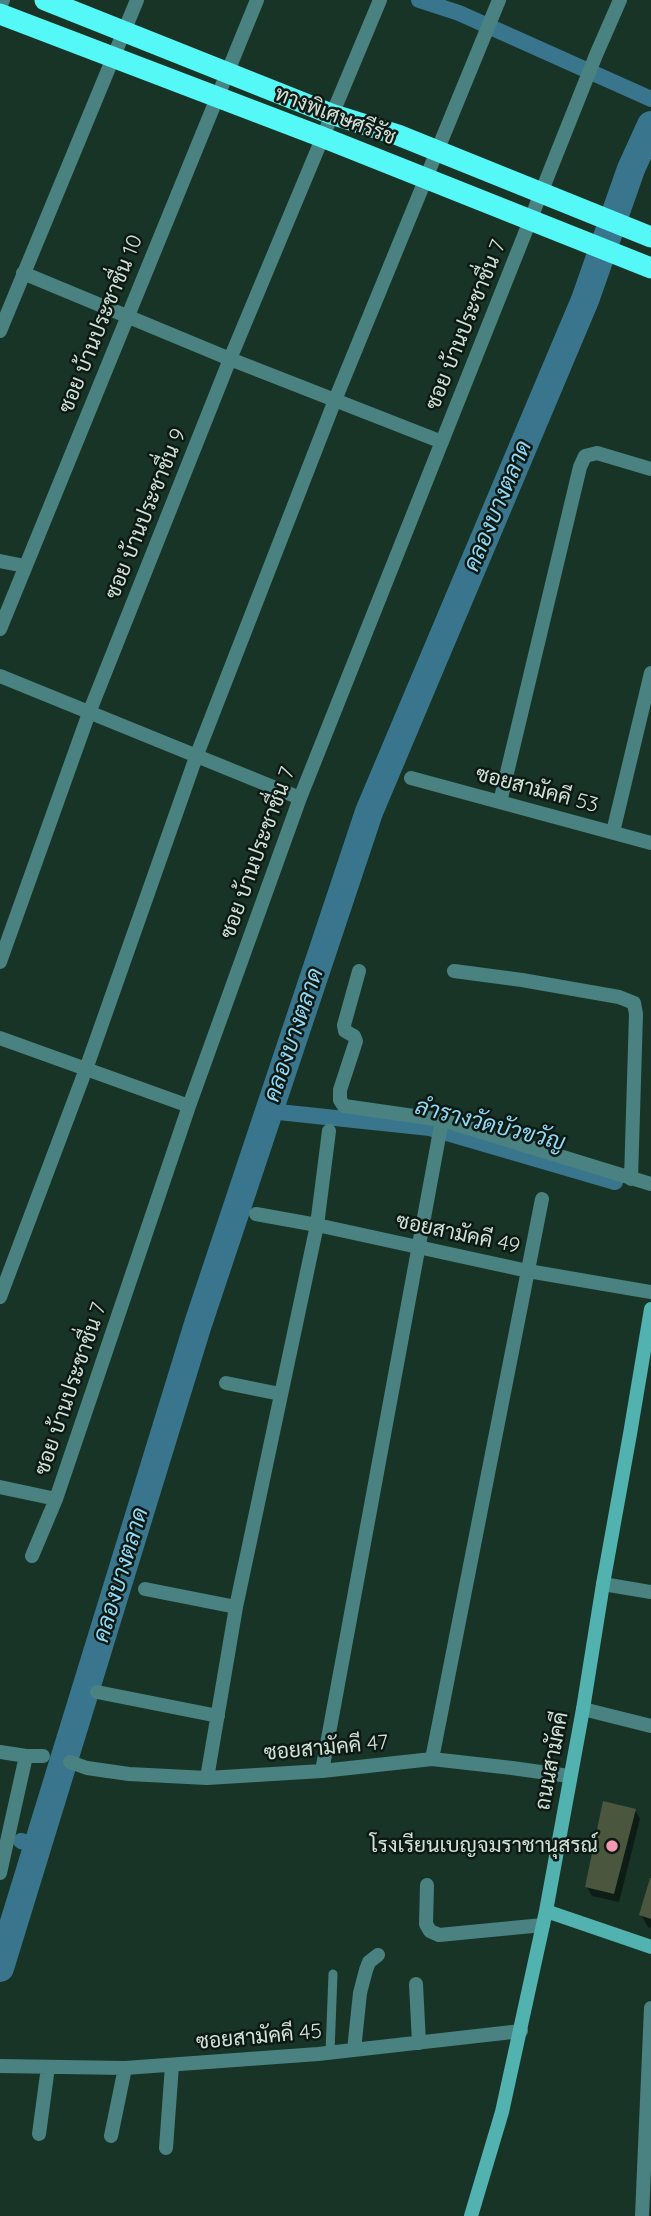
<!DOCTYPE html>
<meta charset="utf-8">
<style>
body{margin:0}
canvas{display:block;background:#183427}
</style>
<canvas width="651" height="2216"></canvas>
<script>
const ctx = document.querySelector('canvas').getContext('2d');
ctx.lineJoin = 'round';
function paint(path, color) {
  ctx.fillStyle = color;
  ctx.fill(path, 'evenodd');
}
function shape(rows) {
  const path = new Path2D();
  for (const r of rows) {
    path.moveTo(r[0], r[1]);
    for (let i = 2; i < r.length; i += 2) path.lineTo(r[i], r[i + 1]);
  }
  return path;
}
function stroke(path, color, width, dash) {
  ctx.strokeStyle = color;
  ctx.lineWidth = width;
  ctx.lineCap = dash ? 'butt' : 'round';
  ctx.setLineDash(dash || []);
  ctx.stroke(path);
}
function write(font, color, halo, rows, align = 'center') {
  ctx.font = font + ' Quicksand,Sarabun,sans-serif';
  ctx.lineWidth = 5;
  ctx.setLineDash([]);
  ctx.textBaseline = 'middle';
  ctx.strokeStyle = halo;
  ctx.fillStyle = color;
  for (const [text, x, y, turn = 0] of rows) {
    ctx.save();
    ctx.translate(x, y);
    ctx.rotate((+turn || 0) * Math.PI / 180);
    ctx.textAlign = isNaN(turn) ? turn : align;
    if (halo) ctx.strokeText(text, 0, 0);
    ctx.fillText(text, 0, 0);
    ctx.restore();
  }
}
paint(shape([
 [635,1810,640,1819,619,1902,592,1896,587,1887],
 [651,1882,651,1928,648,1927,641,1915]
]), '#0007');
stroke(shape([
 [419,0,459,13,651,99],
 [269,1111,430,1128,615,1182],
 [21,1841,38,1846]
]), '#39768e', 16);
stroke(shape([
 [0,1968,198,1324,369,812,585,300,631,169,651,125]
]), '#39768e', 28);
paint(shape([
 [603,1801,636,1809,614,1894,585,1887],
 [650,1878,651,1878,651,1919,639,1915]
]), '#4a563d');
stroke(shape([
 [330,2052,333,1974]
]), '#498281', 9);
stroke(shape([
 [0,7,3,0],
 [23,273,230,359,442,442],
 [0,331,137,0],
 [0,561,25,566],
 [0,629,257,0],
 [0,676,300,798],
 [411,778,651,843],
 [500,802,580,467,585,456,597,453,651,469],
 [613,832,651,673],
 [0,962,89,713,230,359,380,0],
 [359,971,344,1025,345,1031,354,1036,356,1041,340,1090,340,1100,344,1106,442,1120,651,1184],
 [454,971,522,980,619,997,634,1003,636,1014,631,1179],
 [0,1038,189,1106],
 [256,1214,317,1225,528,1271,651,1292],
 [0,1297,86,1069,196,757,335,400,499,0],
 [226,1383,280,1394],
 [0,1487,56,1499],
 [32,1556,56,1499,189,1106,300,798,596,55,620,0],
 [603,1584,651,1592],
 [145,1589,236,1607],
 [97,1692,218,1716],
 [583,1709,651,1726],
 [0,1752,26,1756,43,1756],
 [432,1759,542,1199],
 [70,1762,87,1768,129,1774,207,1778,322,1771,432,1759,512,1768,569,1776],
 [322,1771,442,1120],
 [207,1778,236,1607,317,1225,329,1131],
 [0,1873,26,1756],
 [427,1885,426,1924,430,1931,439,1935,543,1925],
 [416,1984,419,2043],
 [354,2050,360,1993,366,1970,369,1962,378,1955],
 [0,2066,125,2068,318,2054,521,2031],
 [39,2134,48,2067],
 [111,2136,125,2068],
 [166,2148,172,2065],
 [642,2216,651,2008]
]), '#498281', 14);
stroke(shape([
 [546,1911,651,1947],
 [471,2216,502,2112,546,1911,583,1709,603,1584,630,1434,651,1309]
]), '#51b2b0', 14);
stroke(shape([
 [45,0,331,114,398,135,651,237],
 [0,14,322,137,651,268]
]), '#54f8f6', 21);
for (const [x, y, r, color] of [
 [612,1846,7,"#f19ab3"]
]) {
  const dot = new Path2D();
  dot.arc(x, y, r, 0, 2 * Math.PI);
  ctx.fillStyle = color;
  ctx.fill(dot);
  stroke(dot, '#0d1913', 2.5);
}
write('21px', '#d0e1d8', '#0d1913', [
 ["ทางพิเศษศรีรัช",335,116,21],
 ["ซอย บ้านประชาชื่น 10",101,324,-68],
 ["ซอย บ้านประชาชื่น 7",466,325,-68],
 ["ซอย บ้านประชาชื่น 9",146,514,-68],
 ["ซอยสามัคคี 53",537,790,15],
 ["ซอย บ้านประชาชื่น 7",258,853,-70],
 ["ซอยสามัคคี 49",458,1234,12],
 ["ซอย บ้านประชาชื่น 7",71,1389,-71],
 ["ซอยสามัคคี 47",326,1748,-5],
 ["ถนนสามัคคี",552,1761,-79],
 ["ซอยสามัคคี 45",259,2037,-5]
]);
write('21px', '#d0e1d8', '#0d1913', [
 ["โรงเรียนเบญจมราชานุสรณ์",598,1846]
], 'right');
write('italic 23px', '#90d8f5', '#0d1913', [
 ["คลองบางตลาด",498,506,-67],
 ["คลองบางตลาด",294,1035,-71],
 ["ลำรางวัดบัวขวัญ",490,1125,14],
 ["คลองบางตลาด",121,1575,-73]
]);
</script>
